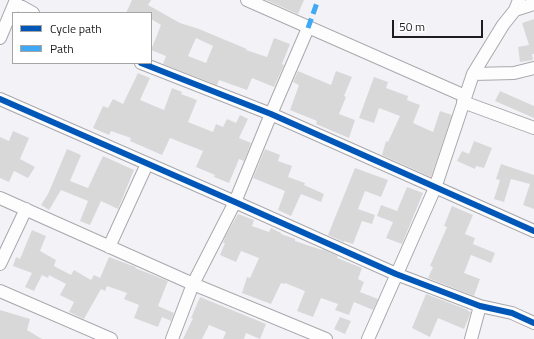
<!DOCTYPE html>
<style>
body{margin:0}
#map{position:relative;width:534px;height:339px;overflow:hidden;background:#f3f2f7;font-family:"Titillium Web",sans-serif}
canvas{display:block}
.legend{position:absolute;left:12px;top:12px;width:140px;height:52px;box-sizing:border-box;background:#fff;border:1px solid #a5a5a6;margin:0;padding:5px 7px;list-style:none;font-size:12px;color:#1e1d20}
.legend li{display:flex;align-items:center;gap:8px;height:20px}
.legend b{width:20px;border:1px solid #a5a5a6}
.scale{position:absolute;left:392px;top:20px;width:91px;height:18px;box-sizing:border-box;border:2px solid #1e1d20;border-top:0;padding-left:5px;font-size:12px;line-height:14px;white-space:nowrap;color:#1e1d20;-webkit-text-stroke:3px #fff;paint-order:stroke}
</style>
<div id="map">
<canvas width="534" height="339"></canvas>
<ul class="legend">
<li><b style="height:5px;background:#0057b8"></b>Cycle path</li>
<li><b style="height:5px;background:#3fa9f5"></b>Path</li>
</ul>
<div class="scale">50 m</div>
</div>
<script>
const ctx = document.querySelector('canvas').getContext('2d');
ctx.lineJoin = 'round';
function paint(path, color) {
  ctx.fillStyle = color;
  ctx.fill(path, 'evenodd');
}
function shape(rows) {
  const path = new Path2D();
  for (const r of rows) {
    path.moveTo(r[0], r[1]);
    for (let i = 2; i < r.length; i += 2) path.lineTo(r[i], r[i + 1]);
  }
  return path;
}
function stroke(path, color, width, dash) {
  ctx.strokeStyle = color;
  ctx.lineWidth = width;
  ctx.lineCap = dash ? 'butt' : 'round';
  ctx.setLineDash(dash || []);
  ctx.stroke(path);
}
paint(shape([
 [132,0,151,0,148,5,180,23,199,29,247,49,246,50,267,57,274,38,290,44,282,64,284,65,274,87,252,78,247,90,219,80,217,85,163,64,166,56,151,50,161,25,151,19,151,13,126,13],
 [196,38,213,46,206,63,188,56],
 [266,0,304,0,298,14],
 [534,19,534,54,532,54,533,60,520,62,518,47,529,45,522,23],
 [298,71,331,85,336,71,352,77,344,96,346,97,339,114,355,120,349,138,316,124,317,121,290,110,299,85,293,82],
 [138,73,150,78,140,100,164,110,172,88,182,92,181,94,197,100,188,122,213,132,216,124,223,127,227,119,236,123,240,115,248,119,239,138,251,143,244,161,239,159,229,183,214,177,215,175,196,167,203,151,170,138,162,155,130,141,131,138,111,131,109,135,93,128,103,106,108,108,113,99,123,104],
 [374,77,388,82,386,88,408,96,407,100,420,105,413,123,433,132,440,111,452,115,431,177,382,155,386,141,388,142,400,116,379,108,374,123,359,118],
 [500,91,534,106,534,118,495,101],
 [13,131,29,138,20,159,35,167,28,178,14,171,9,182,0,178,0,137,9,141],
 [474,141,492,148,484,168,476,166,475,169,457,161,462,151,469,154],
 [67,149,81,155,70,181,88,188,103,156,134,170,118,209,101,201,90,225,80,221,88,201,61,190,49,210,41,205,48,194],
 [265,149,280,155,278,161,292,166,288,177,305,183,304,185,324,194,321,202,301,194,291,216,278,210,285,191,253,178],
 [501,164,534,175,534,209,523,205,530,184,511,179,504,202,494,199,500,180,496,179],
 [355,168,388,180,381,197,365,191,358,209,375,215,372,224,362,221,353,244,344,241,344,242,328,235],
 [407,187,423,193,402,244,386,238,393,222,377,216,381,205,397,211],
 [452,206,473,215,465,234,475,238,473,244,495,253,491,263,471,255,464,273,480,279,474,296,428,278,433,267,430,266,447,227,444,226],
 [238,214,254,220,252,226,269,232,271,228,281,233,281,234,295,239,295,241,322,250,322,249,338,256,337,258,362,268,358,279,364,282,360,292,378,299,373,310,354,302,349,315,335,310,338,304,321,298,313,317,297,311,305,291,285,283,284,284,281,283,271,304,242,293,247,277,250,278,259,258,241,251,236,262,220,255,225,243,223,243,225,237],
 [32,230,46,236,40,251,56,260,54,266,71,275,74,270,91,280,94,275,100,278,109,257,133,266,136,267,135,268,168,281,158,306,174,313,171,321,162,317,158,327,134,318,139,305,124,299,127,293,107,286,105,291,101,289,84,319,69,312,74,302,60,295,66,284,49,275,48,278,42,275,34,291,25,287,32,273,13,266,16,257,20,259],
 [426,294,468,310,468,311,471,312,464,329,438,318,430,337,412,328],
 [200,297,266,324,260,339,246,333,244,339,223,339,226,332,209,325,202,339,183,339,193,318,191,318],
 [0,310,30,319,27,330,42,339,0,339],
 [340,317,351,321,345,334,334,329]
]), '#d9d8d9');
const minor = shape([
 [247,0,465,96],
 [15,3,33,13],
 [515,10,534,4],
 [0,38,16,0],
 [141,63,271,114,534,231],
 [473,74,514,73,534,68],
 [0,99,235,202,396,274,480,306,512,313,534,323],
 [463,102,534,128],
 [0,198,193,284,326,339],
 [109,247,147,164],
 [0,264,26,209],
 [0,291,111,339],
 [172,339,193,284,235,202,271,114,308,28],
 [368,339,435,188,473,74,503,25,515,10,519,0],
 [471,339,480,306]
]);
stroke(minor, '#a9a8ac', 14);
stroke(minor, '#fdfdfe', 12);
stroke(shape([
 [308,28,318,0]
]), '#3fa9f5', 5, [10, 5]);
stroke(shape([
 [141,63,271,114,534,231],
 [0,99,235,202,396,274,480,306,512,313,534,323]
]), '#0057b8', 6);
</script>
